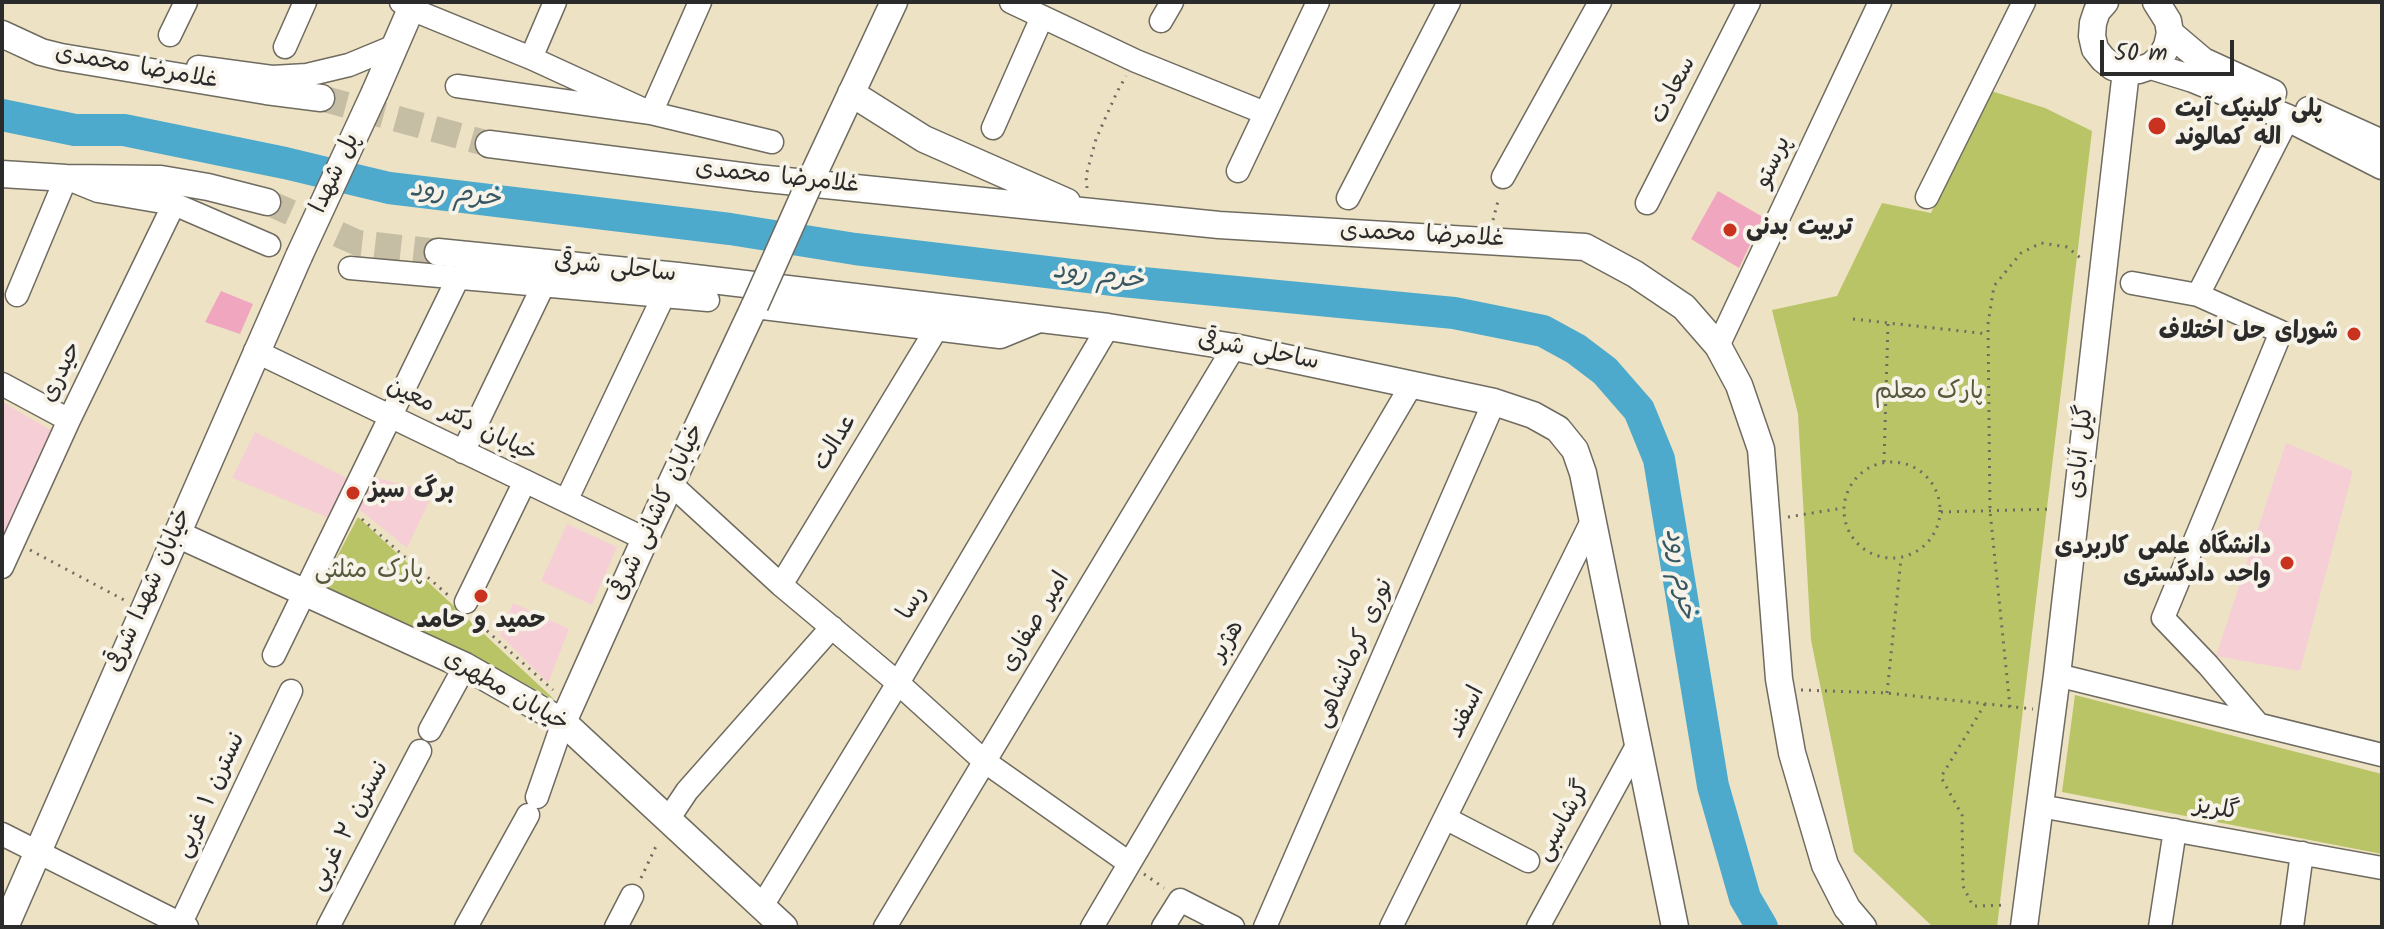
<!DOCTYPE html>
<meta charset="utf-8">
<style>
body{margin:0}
#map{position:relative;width:2384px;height:929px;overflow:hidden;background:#ede2c3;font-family:Kalam,sans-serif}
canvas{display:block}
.frame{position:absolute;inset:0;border:4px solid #2b2b2b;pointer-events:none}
.scale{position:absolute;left:2100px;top:40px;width:134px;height:36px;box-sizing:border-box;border:4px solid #2b2b2b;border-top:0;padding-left:10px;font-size:24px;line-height:28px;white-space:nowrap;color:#2b2b2b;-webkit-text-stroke:6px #f7f3e8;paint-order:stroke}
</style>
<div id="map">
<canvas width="2384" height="929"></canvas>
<div class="frame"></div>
<div class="scale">50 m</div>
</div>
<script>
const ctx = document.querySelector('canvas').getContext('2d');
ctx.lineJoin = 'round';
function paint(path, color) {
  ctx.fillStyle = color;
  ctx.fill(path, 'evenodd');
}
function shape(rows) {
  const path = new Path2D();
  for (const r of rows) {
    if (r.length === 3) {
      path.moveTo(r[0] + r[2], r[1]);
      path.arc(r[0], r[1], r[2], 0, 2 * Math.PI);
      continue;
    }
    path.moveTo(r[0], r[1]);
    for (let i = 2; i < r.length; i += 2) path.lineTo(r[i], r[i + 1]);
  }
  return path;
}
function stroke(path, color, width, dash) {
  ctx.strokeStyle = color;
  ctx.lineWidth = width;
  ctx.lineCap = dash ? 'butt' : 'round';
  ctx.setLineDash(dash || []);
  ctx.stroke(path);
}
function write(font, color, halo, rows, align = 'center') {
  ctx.font = font + ' Kalam,"Playpen Sans Arabic",sans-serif';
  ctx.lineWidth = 8;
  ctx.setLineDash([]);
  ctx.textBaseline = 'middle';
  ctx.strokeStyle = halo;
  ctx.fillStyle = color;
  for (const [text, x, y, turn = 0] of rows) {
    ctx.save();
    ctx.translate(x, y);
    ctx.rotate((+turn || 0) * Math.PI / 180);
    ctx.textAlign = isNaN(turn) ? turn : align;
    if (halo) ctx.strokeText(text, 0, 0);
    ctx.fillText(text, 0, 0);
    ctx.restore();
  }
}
paint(shape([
 [2,402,54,432,2,557],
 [255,432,353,481,334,520,232,478],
 [2286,443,2353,471,2300,671,2216,656],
 [374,477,433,493,407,548,359,509],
 [567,524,617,547,592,605,541,581],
 [513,603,569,629,548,683,500,635]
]), '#f6cfd6');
paint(shape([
 [1985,89,2045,108,2092,131,1997,927,1933,927,1854,852,1811,640,1798,414,1772,310,1837,296,1882,203,1931,213],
 [358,517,555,700,474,656,321,587],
 [2075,695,2382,774,2382,854,2062,792]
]), '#b8c466');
stroke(shape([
 [2,115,75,130,124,130,285,163,389,188,730,229,855,249,1122,281,1454,313,1543,331,1576,349,1605,371,1639,410,1659,459,1713,786,1745,898,1762,927]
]), '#4daacc', 32);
paint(shape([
 [1718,191,1763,217,1739,268,1691,239],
 [221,291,253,304,240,334,205,322]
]), '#f1a6bf');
stroke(shape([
 [321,98,489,144],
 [267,202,358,243,438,252]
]), '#c6bda5', 26, [26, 13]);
const minor = shape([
 [401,2,411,9,531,58,651,113,700,2],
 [1011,2,1136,61,1265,113],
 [1161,21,1172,2],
 [170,35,186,2],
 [285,47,305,2],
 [531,58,555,2],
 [198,67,272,77,307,75,349,65,395,46],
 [457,86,651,113,772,142],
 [993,128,1042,17],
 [1238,171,1318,2],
 [1503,177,1600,2],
 [1927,197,2024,2],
 [1348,198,1449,2],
 [1647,203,1749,2],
 [350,268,708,300],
 [2132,283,2198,295,2281,332,2163,618,2208,665,2259,725],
 [17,295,66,178,98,191,174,204,269,245],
 [2198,295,2288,118],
 [1718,346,1880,2],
 [255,351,645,539],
 [2,384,69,420],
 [463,452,543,286],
 [672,485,781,585,898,683,984,761,1129,863],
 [566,501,664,295],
 [2,567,69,420,174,204],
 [781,585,937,328],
 [466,602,525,481],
 [274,655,458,278],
 [2057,675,2382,755],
 [430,730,465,666],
 [537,797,563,722],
 [2040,806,2382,868],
 [669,818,687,791,832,627],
 [1445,818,1528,861],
 [2,834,187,927],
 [762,906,898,683,1108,327],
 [179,927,291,691],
 [328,927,420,751],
 [466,927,528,815],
 [616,927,632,896],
 [885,927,1234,347],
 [1092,927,1412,384],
 [1163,927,1180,900,1233,927],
 [1265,927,1494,402],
 [1391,927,1592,521],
 [1538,927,1639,742],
 [2160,927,2175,830],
 [2292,927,2302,853]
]);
const major = shape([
 [2105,2,2097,11,2093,23,2092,36,2095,49,2103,59,2113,67,2126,71,2139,70,2151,66,2161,57,2167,46,2170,33,2168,21,2156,2],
 [2170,33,2203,61,2273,93],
 [2,34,41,52,61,57,266,91,321,98],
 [2151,66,2193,79,2288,118,2382,166],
 [375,92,414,2],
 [851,93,924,139,1067,202],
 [2309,110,2382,143],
 [489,144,757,178,1219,225,1585,247,1635,274,1684,307,1718,346,1739,385,1761,449,1779,679,1792,753,1825,865,1847,908,1863,927],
 [814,173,894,2],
 [2,174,66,178,161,179,208,187,267,202],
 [438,252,678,276,1108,327,1234,347,1494,402,1533,415,1558,429,1575,450,1583,473,1675,927],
 [177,534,465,666,563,722,784,927],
 [563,722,645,539,755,305,1000,335,1039,319],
 [5,927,299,256],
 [2024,927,2057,675,2126,71]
]);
stroke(minor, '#6f6b60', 25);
stroke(major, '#6f6b60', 29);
stroke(shape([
 [1087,188,1086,176,1096,139,1117,92,1126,76],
 [1493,220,1499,197],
 [1853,319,1988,334],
 [1892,510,48],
 [1884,462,1888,323],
 [1941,512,2053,509],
 [1788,517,1843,508],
 [362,519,449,596],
 [30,550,126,601],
 [475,620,553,690],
 [1801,690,1887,693,2033,709],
 [1887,693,1901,559],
 [1985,704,1941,777,1962,815,1963,886,1973,906,2007,905],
 [2010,707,1990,511,1988,324,1994,286,2021,253,2041,243,2067,247,2083,260],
 [1144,874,1164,888],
 [641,878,658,842]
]), '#6f6b60', 3, [2, 6]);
stroke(minor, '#fff', 22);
stroke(major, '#fff', 26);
const majorBridge = shape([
 [299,256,375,92],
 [755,305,814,173]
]);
stroke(majorBridge, '#6f6b60', 29, []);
stroke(majorBridge, '#fff', 26);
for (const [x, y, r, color] of [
 [2157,126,10,"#c8321e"],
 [1730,230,8,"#c8321e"],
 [2354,334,8,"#c8321e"],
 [353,493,8,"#c8321e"],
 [2287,563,8,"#c8321e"],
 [481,596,8,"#c8321e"]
]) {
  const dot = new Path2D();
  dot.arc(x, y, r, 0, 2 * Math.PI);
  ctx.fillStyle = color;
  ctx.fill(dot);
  stroke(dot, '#f7f3e8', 3);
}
write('24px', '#2b2b2b', '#f7f3e8', [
 ["غلامرضا محمدی",136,69,10],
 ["سعادت",1675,91,-63],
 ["پرستو",1775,163,-65],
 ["پل شهدا",337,174,-65],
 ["غلامرضا محمدی",777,179,6],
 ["غلامرضا محمدی",1422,237,3],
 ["ساحلی شرقی",615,270,6],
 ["ساحلی شرقی",1258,353,11],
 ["حیدری",63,373,-64],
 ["خیابان دکتر معین",461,422,26],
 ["عدالت",837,443,-59],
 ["گیل آبادی",2083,452,-84],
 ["خیابان کاشانی شرقی",659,513,-65],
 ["خیابان شهدا شرقی",151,591,-66],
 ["رسا",914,604,-60],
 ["امیر صفاری",1037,623,-59],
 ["هژبر",1229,642,-59],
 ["نوری کرمانشاهی",1356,654,-66],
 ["خیابان مطهری",505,693,30],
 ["اسفند",1468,713,-64],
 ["نسترن ۱ غربی",212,796,-65],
 ["گلریز",2216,811,10],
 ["گرشاسبی",1565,822,-61],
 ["نسترن ۲ غربی",351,827,-62]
]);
write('bold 24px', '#2b2b2b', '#f7f3e8', [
 ["پلی کلینیک آیت",2175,112],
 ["اله کمالوند",2175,140],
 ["تربیت بدنی",1746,230],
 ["شورای حل اختلاف",2338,334,"right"],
 ["برگ سبز",369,493],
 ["دانشگاه علمی کاربردی",2271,549,"right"],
 ["واحد دادگستری",2271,577,"right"],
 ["حمید و حامد",481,623,"center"]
], 'left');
write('24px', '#55593d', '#f7f3e8', [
 ["پارک معلم",1929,394],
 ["پارک مثلثی",369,573]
]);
write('italic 26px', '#375763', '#f7f3e8', [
 ["خرم رود",455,196,7],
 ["خرم رود",1098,278,7],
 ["خرم رود",1678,574,81]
]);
</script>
